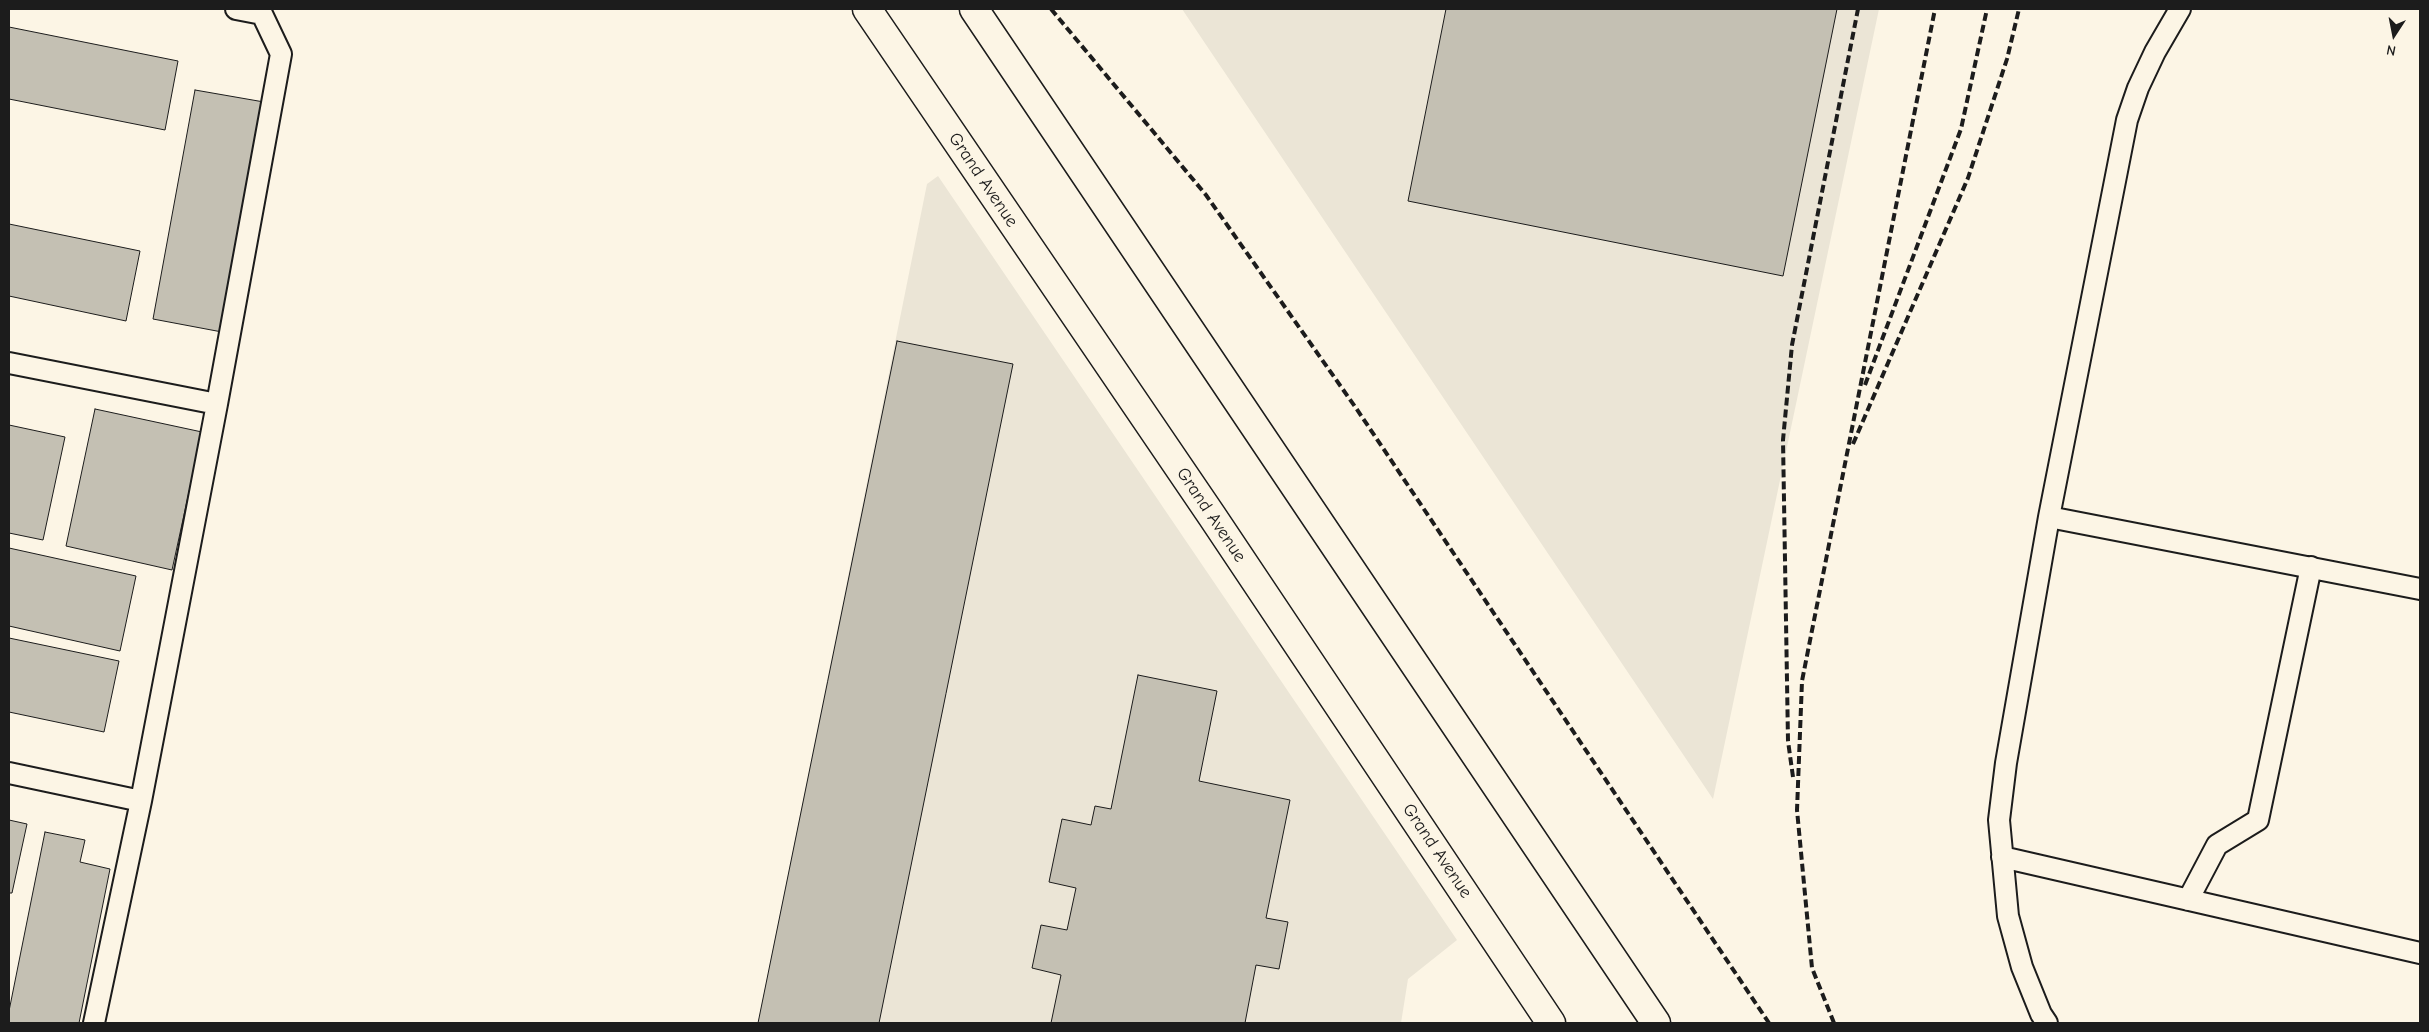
<!DOCTYPE html>
<style>
body{margin:0}
#map{position:relative;width:2429px;height:1032px;overflow:hidden;background:#fcf5e5;font-family:"Comic Neue",sans-serif}
canvas{display:block}
.frame{position:absolute;inset:0;border:10px solid #1c1c1c;pointer-events:none}
.north{position:absolute;left:2369px;top:10px;width:50px;height:50px;-webkit-text-stroke:4px #fcf5e5;paint-order:stroke;rotate:191deg;font-size:14px;font-weight:700;line-height:20px;text-align:center;color:#1c1c1c}
.north::after{content:'';display:block;margin:auto;width:18px;height:22px;background:#1c1c1c;clip-path:polygon(50% 0,100% 100%,50% 72%,0 100%)}
</style>
<div id="map">
<canvas width="2429" height="1032"></canvas>
<div class="frame"></div>
<div class="north">N</div>
</div>
<script>
const ctx = document.querySelector('canvas').getContext('2d');
ctx.lineJoin = 'round';
function paint(path, color) {
  ctx.fillStyle = color;
  ctx.fill(path, 'evenodd');
}
function shape(rows) {
  const path = new Path2D();
  for (const r of rows) {
    path.moveTo(r[0], r[1]);
    for (let i = 2; i < r.length; i += 2) path.lineTo(r[i], r[i + 1]);
  }
  return path;
}
function stroke(path, color, width, dash) {
  ctx.strokeStyle = color;
  ctx.lineWidth = width;
  ctx.lineCap = dash ? 'butt' : 'round';
  ctx.setLineDash(dash || []);
  ctx.stroke(path);
}
function write(font, color, halo, rows, align = 'center') {
  ctx.font = font + ' "Comic Neue",sans-serif';
  ctx.lineWidth = 4;
  ctx.setLineDash([]);
  ctx.textBaseline = 'middle';
  ctx.strokeStyle = halo;
  ctx.fillStyle = color;
  for (const [text, x, y, turn = 0] of rows) {
    ctx.save();
    ctx.translate(x, y);
    ctx.rotate((+turn || 0) * Math.PI / 180);
    ctx.textAlign = isNaN(turn) ? turn : align;
    if (halo) ctx.strokeText(text, 0, 0);
    ctx.fillText(text, 0, 0);
    ctx.restore();
  }
}
paint(shape([
 [1182,9,1879,9,1713,799],
 [938,176,1457,940,1408,979,1401,1023,758,1023,927,184]
]), '#ebe5d6');
const building = shape([
 [1446,9,1837,9,1783,276,1408,201,1446,9],
 [9,27,178,61,165,130,9,99,9,27],
 [195,90,264,102,222,332,153,319,195,90],
 [9,224,140,251,126,321,9,296,9,224],
 [897,341,1013,364,879,1023,758,1023,897,341],
 [95,409,202,432,172,570,66,546,95,409],
 [9,425,65,437,43,540,9,533,9,425],
 [9,548,136,576,120,651,9,626,9,548],
 [9,638,119,661,104,732,9,712,9,638],
 [1138,675,1217,691,1199,781,1290,800,1266,918,1288,922,1279,969,1256,965,1245,1023,1051,1023,1061,975,1032,968,1041,925,1067,930,1076,888,1049,882,1062,819,1091,825,1095,806,1111,809,1138,675],
 [9,820,27,824,12,893,9,893,9,820],
 [45,832,85,840,80,862,110,869,79,1023,9,1023,9,1011,45,832]
]);
paint(building, '#c4c0b3');
stroke(building, '#1c1c1c', 1);
const service = shape([
 [2180,9,2155,52,2138,88,2127,120,2049,517,2420,589],
 [9,363,217,404,281,54,262,14,236,9],
 [9,773,141,801],
 [2002,857,2420,953],
 [2188,900,2217,845,2258,820,2311,567],
 [94,1023,141,801,217,404],
 [2047,1023,2041,1014,2022,967,2008,916,1999,820,2006,763,2049,517]
]);
const trunk = shape([
 [867,9,1212,516,1551,1023],
 [974,9,1656,1023]
]);
stroke(service, '#1c1c1c', 24);
stroke(trunk, '#1c1c1c', 31);
stroke(service, '#fcf5e5', 20);
stroke(trunk, '#fcf5e5', 28);
stroke(shape([
 [1051,9,1206,195,1356,408,1769,1023],
 [1865,385,1961,129,1987,9],
 [1853,444,1968,178,2007,59,2019,9],
 [1793,777,1788,741,1783,440,1792,345,1858,9],
 [1834,1023,1812,968,1797,810,1802,681,1935,9]
]), '#1c1c1c', 4, [8, 4]);
write('18px', '#1c1c1c', '#fcf5e5', [
 ["Grand Avenue",983,180,56],
 ["Grand Avenue",1211,515,56],
 ["Grand Avenue",1437,851,56]
]);
</script>
